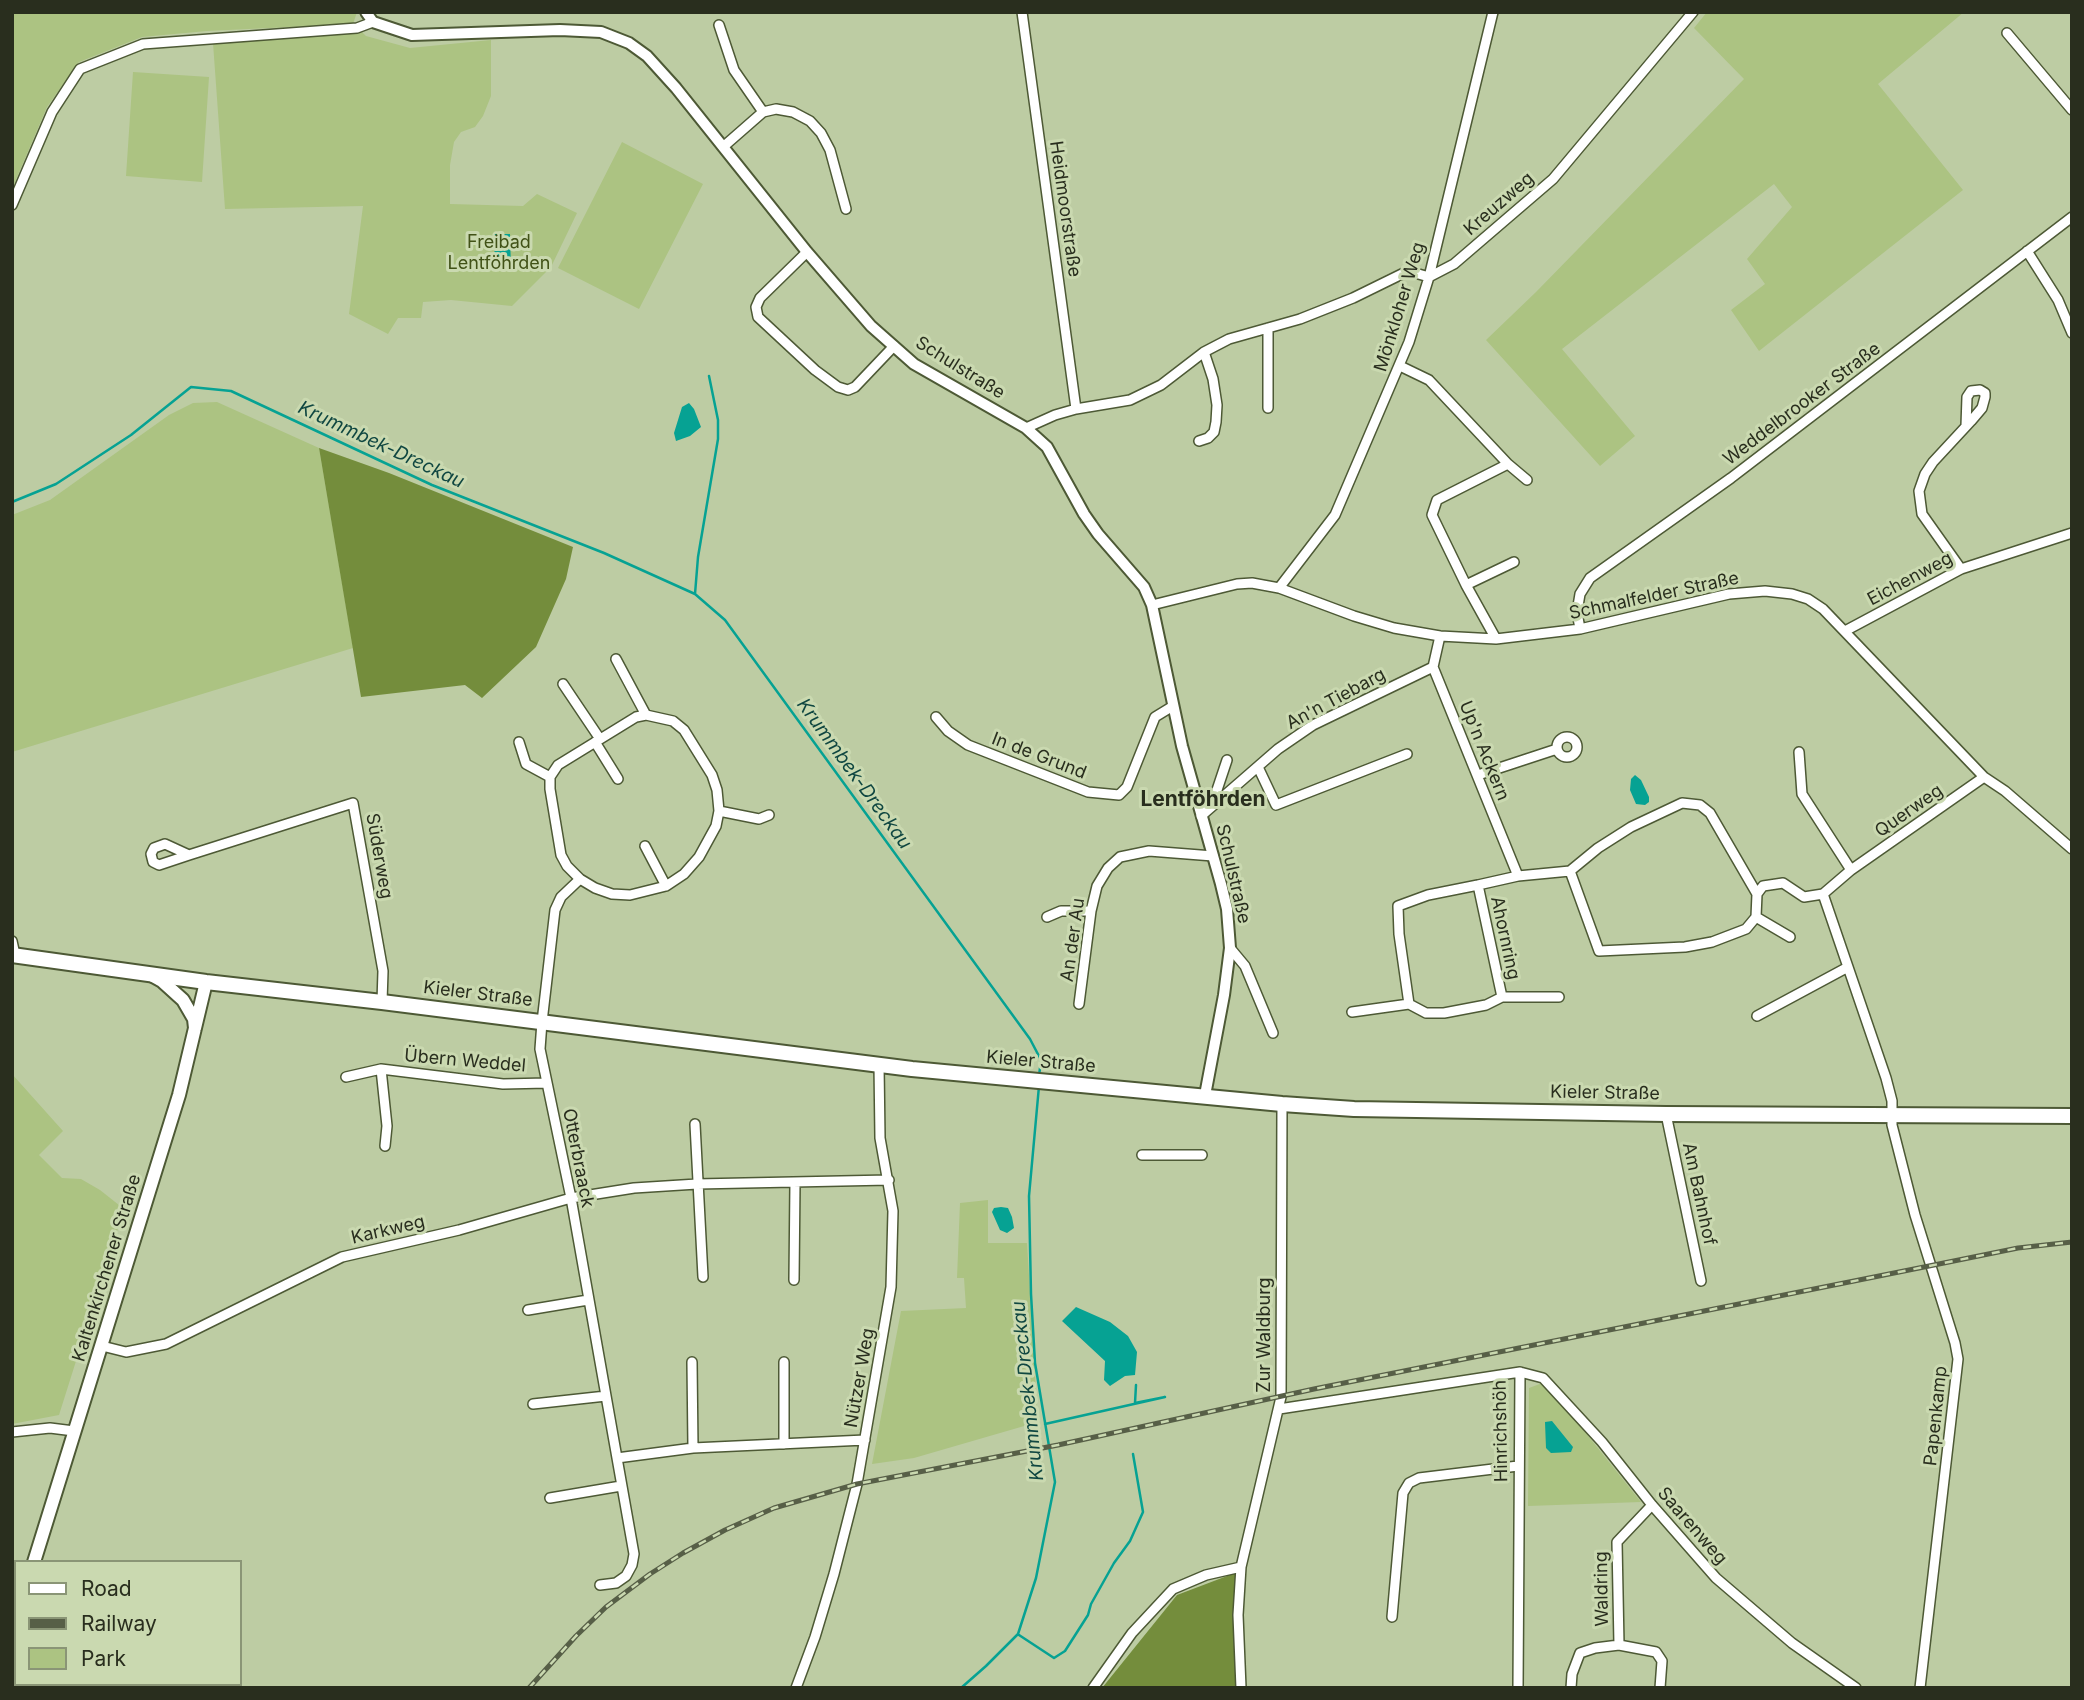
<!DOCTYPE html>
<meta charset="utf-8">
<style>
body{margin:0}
#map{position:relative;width:2084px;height:1700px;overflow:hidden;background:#bdcca3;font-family:Inter,sans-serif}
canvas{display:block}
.frame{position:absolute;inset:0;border:14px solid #292e1e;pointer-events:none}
.legend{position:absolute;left:14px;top:1560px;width:228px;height:126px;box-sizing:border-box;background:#cad9b0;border:2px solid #8a9576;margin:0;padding:9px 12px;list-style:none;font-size:21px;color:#292e1e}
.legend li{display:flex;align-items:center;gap:14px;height:35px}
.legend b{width:35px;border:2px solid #8a9576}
</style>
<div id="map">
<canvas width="2084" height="1700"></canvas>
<div class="frame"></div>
<ul class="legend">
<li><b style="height:9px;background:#fff"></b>Road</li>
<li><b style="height:9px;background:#575f47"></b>Railway</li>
<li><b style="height:19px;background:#acc382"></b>Park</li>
</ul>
</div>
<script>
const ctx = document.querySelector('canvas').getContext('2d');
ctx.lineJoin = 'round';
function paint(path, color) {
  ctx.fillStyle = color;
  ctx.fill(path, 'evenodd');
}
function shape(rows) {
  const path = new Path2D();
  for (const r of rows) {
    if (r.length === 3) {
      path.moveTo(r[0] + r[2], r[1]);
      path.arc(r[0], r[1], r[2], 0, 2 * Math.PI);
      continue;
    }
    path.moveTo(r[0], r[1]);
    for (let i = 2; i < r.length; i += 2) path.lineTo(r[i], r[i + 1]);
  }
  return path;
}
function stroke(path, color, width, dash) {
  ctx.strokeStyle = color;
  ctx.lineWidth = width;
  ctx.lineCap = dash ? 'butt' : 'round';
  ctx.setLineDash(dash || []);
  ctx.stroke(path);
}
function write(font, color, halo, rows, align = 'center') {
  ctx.font = font + ' Inter,sans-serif';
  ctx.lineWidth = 6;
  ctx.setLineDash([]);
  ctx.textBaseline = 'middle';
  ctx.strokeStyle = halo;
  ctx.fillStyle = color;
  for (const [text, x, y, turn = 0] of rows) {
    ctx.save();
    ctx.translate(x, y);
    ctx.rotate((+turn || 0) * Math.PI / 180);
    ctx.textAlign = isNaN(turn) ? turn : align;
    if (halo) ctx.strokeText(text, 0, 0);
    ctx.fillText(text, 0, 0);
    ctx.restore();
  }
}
paint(shape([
 [12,12,357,12,353,24,207,31,142,37,79,62,47,107,12,189],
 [1707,12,1964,12,1878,84,1963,190,1759,351,1731,310,1765,284,1747,259,1792,207,1774,184,1562,349,1635,436,1600,466,1486,340,1536,292,1744,79,1694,28],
 [360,30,366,36,410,48,491,40,491,96,483,116,475,127,461,132,454,142,450,165,450,204,523,206,537,194,577,213,551,267,512,306,451,300,423,302,421,318,398,318,388,334,349,314,363,206,225,209,213,43],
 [133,72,209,77,202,182,126,176],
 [622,142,703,184,639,309,558,268],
 [217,402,319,448,353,648,12,752,12,515,50,500,169,415,193,403],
 [12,1074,63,1131,39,1155,62,1178,81,1179,100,1190,124,1209,59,1415,12,1424],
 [988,1200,988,1243,1027,1243,1038,1422,914,1458,872,1464,901,1311,966,1308,964,1278,957,1278,960,1203],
 [1545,1382,1641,1502,1528,1506,1529,1388]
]), '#acc382');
paint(shape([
 [319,448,389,473,573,547,566,579,536,647,482,698,465,685,361,697],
 [1235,1573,1236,1688,1102,1688,1177,1595]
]), '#748d3c');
paint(shape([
 [494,234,510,234,511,269,495,270],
 [689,403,694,409,701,427,690,436,676,441,674,433,682,407],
 [1635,775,1641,780,1649,797,1649,802,1645,805,1636,804,1630,790,1631,779],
 [1001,1207,1008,1208,1012,1217,1014,1228,1007,1233,1000,1230,992,1212,994,1208],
 [1076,1307,1110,1322,1128,1336,1137,1352,1135,1375,1125,1376,1110,1386,1104,1380,1105,1361,1062,1321],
 [1552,1421,1573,1447,1571,1452,1551,1453,1546,1448,1545,1422]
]), '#06a293');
stroke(shape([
 [12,502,56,484,131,435,191,387,231,391,432,485,604,553,695,594,725,620,1030,1039,1041,1060,1039,1076],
 [695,594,698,557,718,439,718,420,709,376],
 [1045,1424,1165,1397,1135,1403,1136,1385],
 [1019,1635,1054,1658,1065,1651,1088,1615,1091,1604,1114,1563,1130,1541,1143,1512,1133,1454],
 [961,1688,986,1666,1018,1634,1036,1578,1055,1482,1035,1363,1031,1294,1029,1196,1039,1086]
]), '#06a293', 2.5);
const minor = shape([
 [1022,12,1076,409],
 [719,25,734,70,763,112],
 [2007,33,2072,110],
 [723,147,763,112,776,109,793,112,810,121,821,133,830,150,846,209],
 [12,205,52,112,80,69,143,44,357,28,373,22],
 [2027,251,2058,300,2072,333],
 [807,252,760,298,756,307,758,317,815,370,838,387,848,390,855,387,894,346],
 [1400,366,1429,380,1508,464,1437,500,1432,515,1466,585,1496,639],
 [1268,408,1268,328],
 [1026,428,1055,415,1076,409,1130,400,1161,385,1204,352,1229,339,1300,319,1353,298,1408,271,1429,277,1454,264,1553,179,1693,12],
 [1199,441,1208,438,1214,432,1216,422,1217,405,1213,379,1204,352],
 [1508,464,1527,480],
 [1961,569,1922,514,1919,491,1925,474,1933,462,1971,421,1982,408,1985,397,1985,393,1980,390,1971,391,1967,397,1966,426],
 [1466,585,1514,562],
 [1279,588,1335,515,1409,342,1429,277,1493,12],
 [1152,605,1237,584,1252,583,1279,588,1354,616,1394,628,1440,636,1496,639,1580,629,1729,594,1765,591,1792,594,1808,599,1823,609,1984,777,2005,791,2072,849],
 [1580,629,1577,612,1580,594,1590,578,1731,478,2072,217],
 [1845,631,1961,569,2072,533],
 [1440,636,1433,667,1518,876],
 [616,659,646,715],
 [563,684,600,739],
 [936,717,948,731,968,745,1088,792,1119,795,1127,787,1155,717,1173,706],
 [1567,747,10],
 [519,742,526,764,550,777],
 [595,742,618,779],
 [1799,752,1802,794,1851,870],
 [1258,767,1276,805,1407,754],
 [1478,775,1557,749],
 [1212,805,1227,760],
 [719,811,759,819,769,815],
 [1201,816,1278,749,1313,725,1433,667],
 [645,846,666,886],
 [189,855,165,844,154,848,151,854,153,862,159,865,189,855,353,803,383,971,382,1002],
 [1570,871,1599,951,1685,947,1712,942,1746,929,1756,917,1757,894,1763,886,1783,883,1804,897,1823,894],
 [580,879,567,866,561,855,550,789,550,777,558,765,636,717,646,715,673,721,684,730,712,775,717,790,719,811,716,826,699,857,684,874,666,886,630,895,612,894,595,888,580,879,561,897,555,910,542,1022,540,1049,571,1198,634,1554,632,1565,626,1576,616,1583,600,1585],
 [1047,917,1061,911,1091,911],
 [1756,917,1790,937],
 [12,941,15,955],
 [1230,948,1245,966,1273,1033],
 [1502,997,1559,997],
 [1079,1004,1091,911,1097,886,1108,868,1120,857,1149,851,1213,856],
 [1409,1004,1399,934,1398,906,1428,895,1478,885],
 [1352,1012,1409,1004,1426,1013,1444,1013,1486,1005,1502,997,1478,885,1518,876,1570,871,1598,848,1631,827,1682,803,1700,805,1710,813,1757,894],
 [1757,1016,1848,967],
 [381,1069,387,1126,385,1146],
 [346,1077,381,1069,503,1084,547,1083],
 [1666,1114,1701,1281],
 [695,1124,703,1277],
 [1142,1155,1202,1155],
 [794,1280,795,1182],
 [528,1310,588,1300],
 [102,1346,126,1352,166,1344,342,1257,459,1230,571,1198,634,1188,697,1184,889,1180],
 [692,1362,693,1448],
 [533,1404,606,1396],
 [1279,1409,1520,1372,1543,1378,1602,1442,1652,1505,1716,1578,1792,1643,1856,1688],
 [12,1432,50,1428,74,1431],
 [784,1444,784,1362],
 [617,1458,693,1448,865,1440],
 [550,1498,621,1486],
 [1392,1617,1403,1493,1409,1483,1419,1478,1518,1466],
 [1619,1645,1617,1542,1652,1505],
 [796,1688,815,1637,834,1574,857,1484,891,1287,893,1211,880,1138,879,1065],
 [1093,1688,1132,1633,1173,1589,1206,1575,1241,1567],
 [1241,1688,1238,1615,1241,1567,1281,1397,1282,1104],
 [1518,1688,1520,1372],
 [1571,1688,1572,1674,1580,1653,1595,1648,1619,1645,1656,1652,1662,1661,1660,1688],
 [1920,1688,1958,1359,1955,1343,1915,1215,1892,1125,1892,1101,1886,1078,1823,894,1851,870,1984,777]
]);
const tertiary = shape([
 [366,12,373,22,412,35,560,30,601,32,629,43,647,56,676,88,807,252,871,326,914,364,1026,428,1047,447,1084,514,1098,534,1144,587,1152,605,1182,746,1221,884,1227,909,1230,948,1224,995,1206,1090,1207,1097]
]);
const secondary = shape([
 [153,976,162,981,183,1000,194,1019,195,1028],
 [34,1562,179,1095,206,982],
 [12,1632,16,1621]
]);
const primary = shape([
 [12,955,206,982,382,1002,912,1069,1282,1104,1354,1109,1666,1114,2072,1116]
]);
stroke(minor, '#4d5935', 12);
stroke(tertiary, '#4d5935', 14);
stroke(secondary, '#4d5935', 16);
stroke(primary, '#4d5935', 18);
stroke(minor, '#fff', 9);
stroke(tertiary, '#fff', 10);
stroke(secondary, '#fff', 12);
stroke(primary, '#fff', 14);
const rail = shape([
 [529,1688,576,1636,606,1607,650,1574,683,1553,725,1530,774,1508,857,1484,1058,1445,1314,1389,1929,1266,2018,1248,2072,1242]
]);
stroke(rail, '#575f47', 5);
stroke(rail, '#cad9b0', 2.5, [8]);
write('18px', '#292e1e', '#cad9b0', [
 ["Kreuzweg",1499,204,-41],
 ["Heidmoorstraße",1065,209,82],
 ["Mönkloher Weg",1400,307,-73],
 ["Schulstraße",960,368,32],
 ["Weddelbrooker Straße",1802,404,-37],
 ["Eichenweg",1910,579,-28],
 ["Schmalfelder Straße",1654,596,-12],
 ["An'n Tiebarg",1336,699,-28],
 ["Up'n Ackern",1484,751,68],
 ["In de Grund",1039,756,21],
 ["Querweg",1909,811,-35],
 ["Süderweg",379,856,80],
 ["Schulstraße",1233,874,77],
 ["Ahornring",1505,938,78],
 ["An der Au",1073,940,-82],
 ["Kieler Straße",478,994,7],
 ["Übern Weddel",465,1061,5],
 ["Kieler Straße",1041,1062,5],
 ["Kieler Straße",1605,1093,1],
 ["Otterbraack",578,1158,79],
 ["Am Bahnhof",1699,1194,78],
 ["Karkweg",388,1230,-13],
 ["Kaltenkirchener Straße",107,1268,-73],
 ["Zur Waldburg",1265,1335,-90],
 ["Nützer Weg",860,1378,-80],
 ["Papenkamp",1936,1416,-84],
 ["Hinrichshöh",1501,1431,-91],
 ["Saarenweg",1692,1526,49],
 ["Waldring",1602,1589,-91]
]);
write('18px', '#415217', '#cad9b0', [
 ["Freibad",499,243],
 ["Lentföhrden",499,264]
]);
write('italic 19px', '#104741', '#cad9b0', [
 ["Krummbek-Dreckau",381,445,25],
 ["Krummbek-Dreckau",854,774,54],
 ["Krummbek-Dreckau",1028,1391,-96]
]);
write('bold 21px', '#292e1e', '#cad9b0', [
 ["Lentföhrden",1203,800]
]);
</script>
